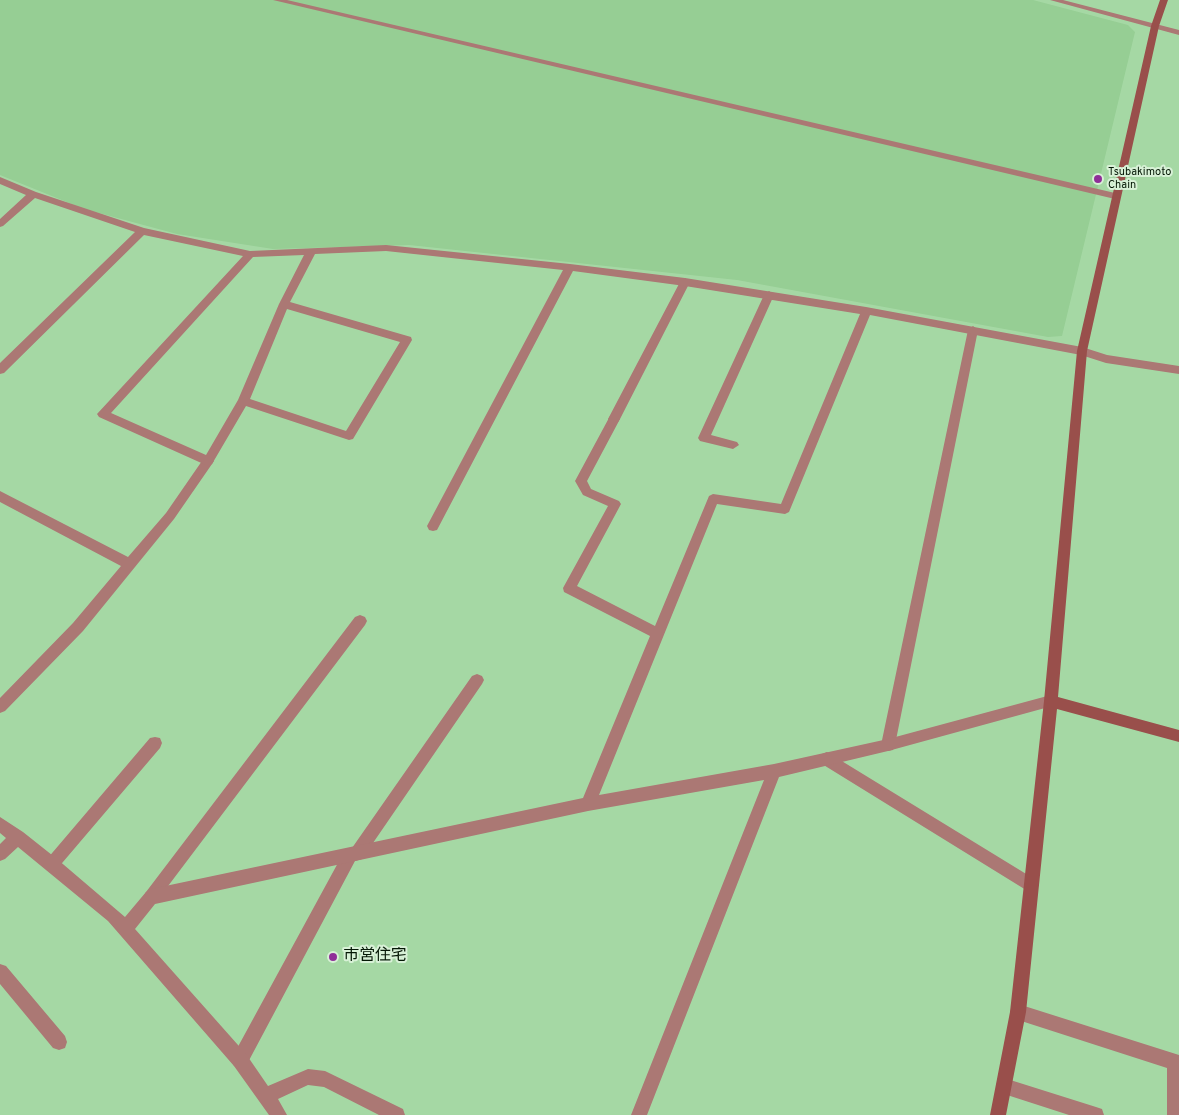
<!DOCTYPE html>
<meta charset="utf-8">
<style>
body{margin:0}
canvas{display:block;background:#a5d8a4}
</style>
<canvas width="1179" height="1115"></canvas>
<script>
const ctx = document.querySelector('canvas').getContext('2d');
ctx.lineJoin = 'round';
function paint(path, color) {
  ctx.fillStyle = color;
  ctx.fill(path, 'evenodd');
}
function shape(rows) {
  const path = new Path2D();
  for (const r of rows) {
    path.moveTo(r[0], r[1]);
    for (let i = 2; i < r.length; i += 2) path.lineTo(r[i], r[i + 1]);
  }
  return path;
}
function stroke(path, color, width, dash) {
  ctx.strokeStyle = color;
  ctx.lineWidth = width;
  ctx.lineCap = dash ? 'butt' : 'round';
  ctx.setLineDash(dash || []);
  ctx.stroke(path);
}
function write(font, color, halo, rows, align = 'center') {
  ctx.font = font + ' Overpass,"Noto Sans JP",sans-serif';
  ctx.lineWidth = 4;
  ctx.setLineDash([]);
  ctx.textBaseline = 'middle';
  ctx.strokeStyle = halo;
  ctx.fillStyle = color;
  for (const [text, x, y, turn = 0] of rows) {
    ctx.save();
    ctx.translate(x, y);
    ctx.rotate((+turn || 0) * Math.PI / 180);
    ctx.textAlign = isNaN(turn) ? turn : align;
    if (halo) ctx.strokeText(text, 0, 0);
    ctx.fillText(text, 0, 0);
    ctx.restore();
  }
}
paint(shape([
 [0,0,1033,0,1128,25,1135,32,1062,336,1048,337,737,280,409,245,273,249,177,234,84,209,0,175]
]), '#96ce94');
paint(shape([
 [273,0,287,0,1115,193,1120,196,1115,199,273,0],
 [685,278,690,282,620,419,618,422,610,422,608,419,680,282,685,278],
 [769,291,774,295,711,435,737,442,739,445,733,449,700,441,698,438,764,295,769,291],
 [973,326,978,330,895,745,893,750,888,751,883,750,881,745,968,330,973,326],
 [208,456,212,458,214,461,212,464,174,519,83,631,5,711,0,713,0,698,73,623,121,566,0,502,0,491,128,557,166,513,204,458,208,456],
 [360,615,365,617,367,621,365,625,156,902,151,905,146,902,143,897,146,892,355,617,360,615],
 [477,674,482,676,484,680,482,684,362,859,355,861,246,1066,240,1068,234,1066,232,1060,234,1054,345,850,352,848,472,676,477,674],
 [155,737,160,738,162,743,160,748,57,869,52,871,47,869,45,864,47,859,150,738,155,737],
 [827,752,1036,880,1039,885,1036,890,1031,893,1026,890,822,764,820,759,822,754,827,752]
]), '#ab7874');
paint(shape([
 [1050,0,1063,0,1179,30,1179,35,1050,0],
 [0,177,36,192,144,228,250,251,386,245,570,264,685,278,866,307,1082,347,1107,355,1179,366,1179,374,1106,363,1081,355,870,315,789,512,785,514,717,504,599,795,774,764,888,739,1051,695,1056,697,1058,701,1056,705,888,751,779,777,647,1115,631,1115,764,780,588,811,155,904,135,929,246,1054,268,1086,308,1069,325,1071,403,1109,405,1115,379,1115,324,1087,308,1085,278,1099,287,1115,269,1115,234,1066,108,921,18,847,5,859,0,861,0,844,6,838,0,833,0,817,23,832,57,859,125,917,146,892,151,889,583,798,650,636,564,592,563,588,608,506,583,495,575,481,610,416,618,416,620,419,587,481,591,489,619,501,621,504,577,586,655,626,709,496,713,494,781,504,860,314,685,286,573,271,437,530,433,531,429,530,427,526,563,270,386,251,315,254,290,302,411,337,412,340,353,439,349,440,246,406,212,464,208,466,99,417,97,414,243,256,144,235,4,373,0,374,0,363,135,232,35,198,3,226,0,227,0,219,26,195,0,184,0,177],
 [304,255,279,304,238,400,206,455,111,413,253,257,304,255],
 [287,309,400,342,346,431,250,399,287,309],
 [0,964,6,966,65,1036,67,1042,65,1048,59,1050,53,1048,0,984,0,964],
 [1018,1004,1179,1055,1179,1115,1167,1115,1167,1068,1012,1018,1010,1012,1012,1006,1018,1004],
 [1004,1078,1096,1107,1102,1109,1104,1115,1069,1115,1004,1094,998,1092,996,1086,998,1080,1004,1078]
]), '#ab7874');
paint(shape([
 [1160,0,1168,0,1159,26,1087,351,1058,697,1179,730,1179,742,1057,709,1026,1012,1006,1115,990,1115,1010,1012,1044,701,1077,351,1151,26,1160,0]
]), '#994f4b');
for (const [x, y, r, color] of [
 [1098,179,5,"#8f2f98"],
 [333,957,5,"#8f2f98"]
]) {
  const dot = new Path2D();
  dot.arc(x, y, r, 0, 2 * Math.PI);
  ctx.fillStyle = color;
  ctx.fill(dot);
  stroke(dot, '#d8f1d7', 2);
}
write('11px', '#041705', '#d8f1d7', [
 ["Tsubakimoto",1108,173],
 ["Chain",1108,186]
], 'left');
write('16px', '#041705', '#d8f1d7', [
 ["市営住宅",343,957]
], 'left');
</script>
